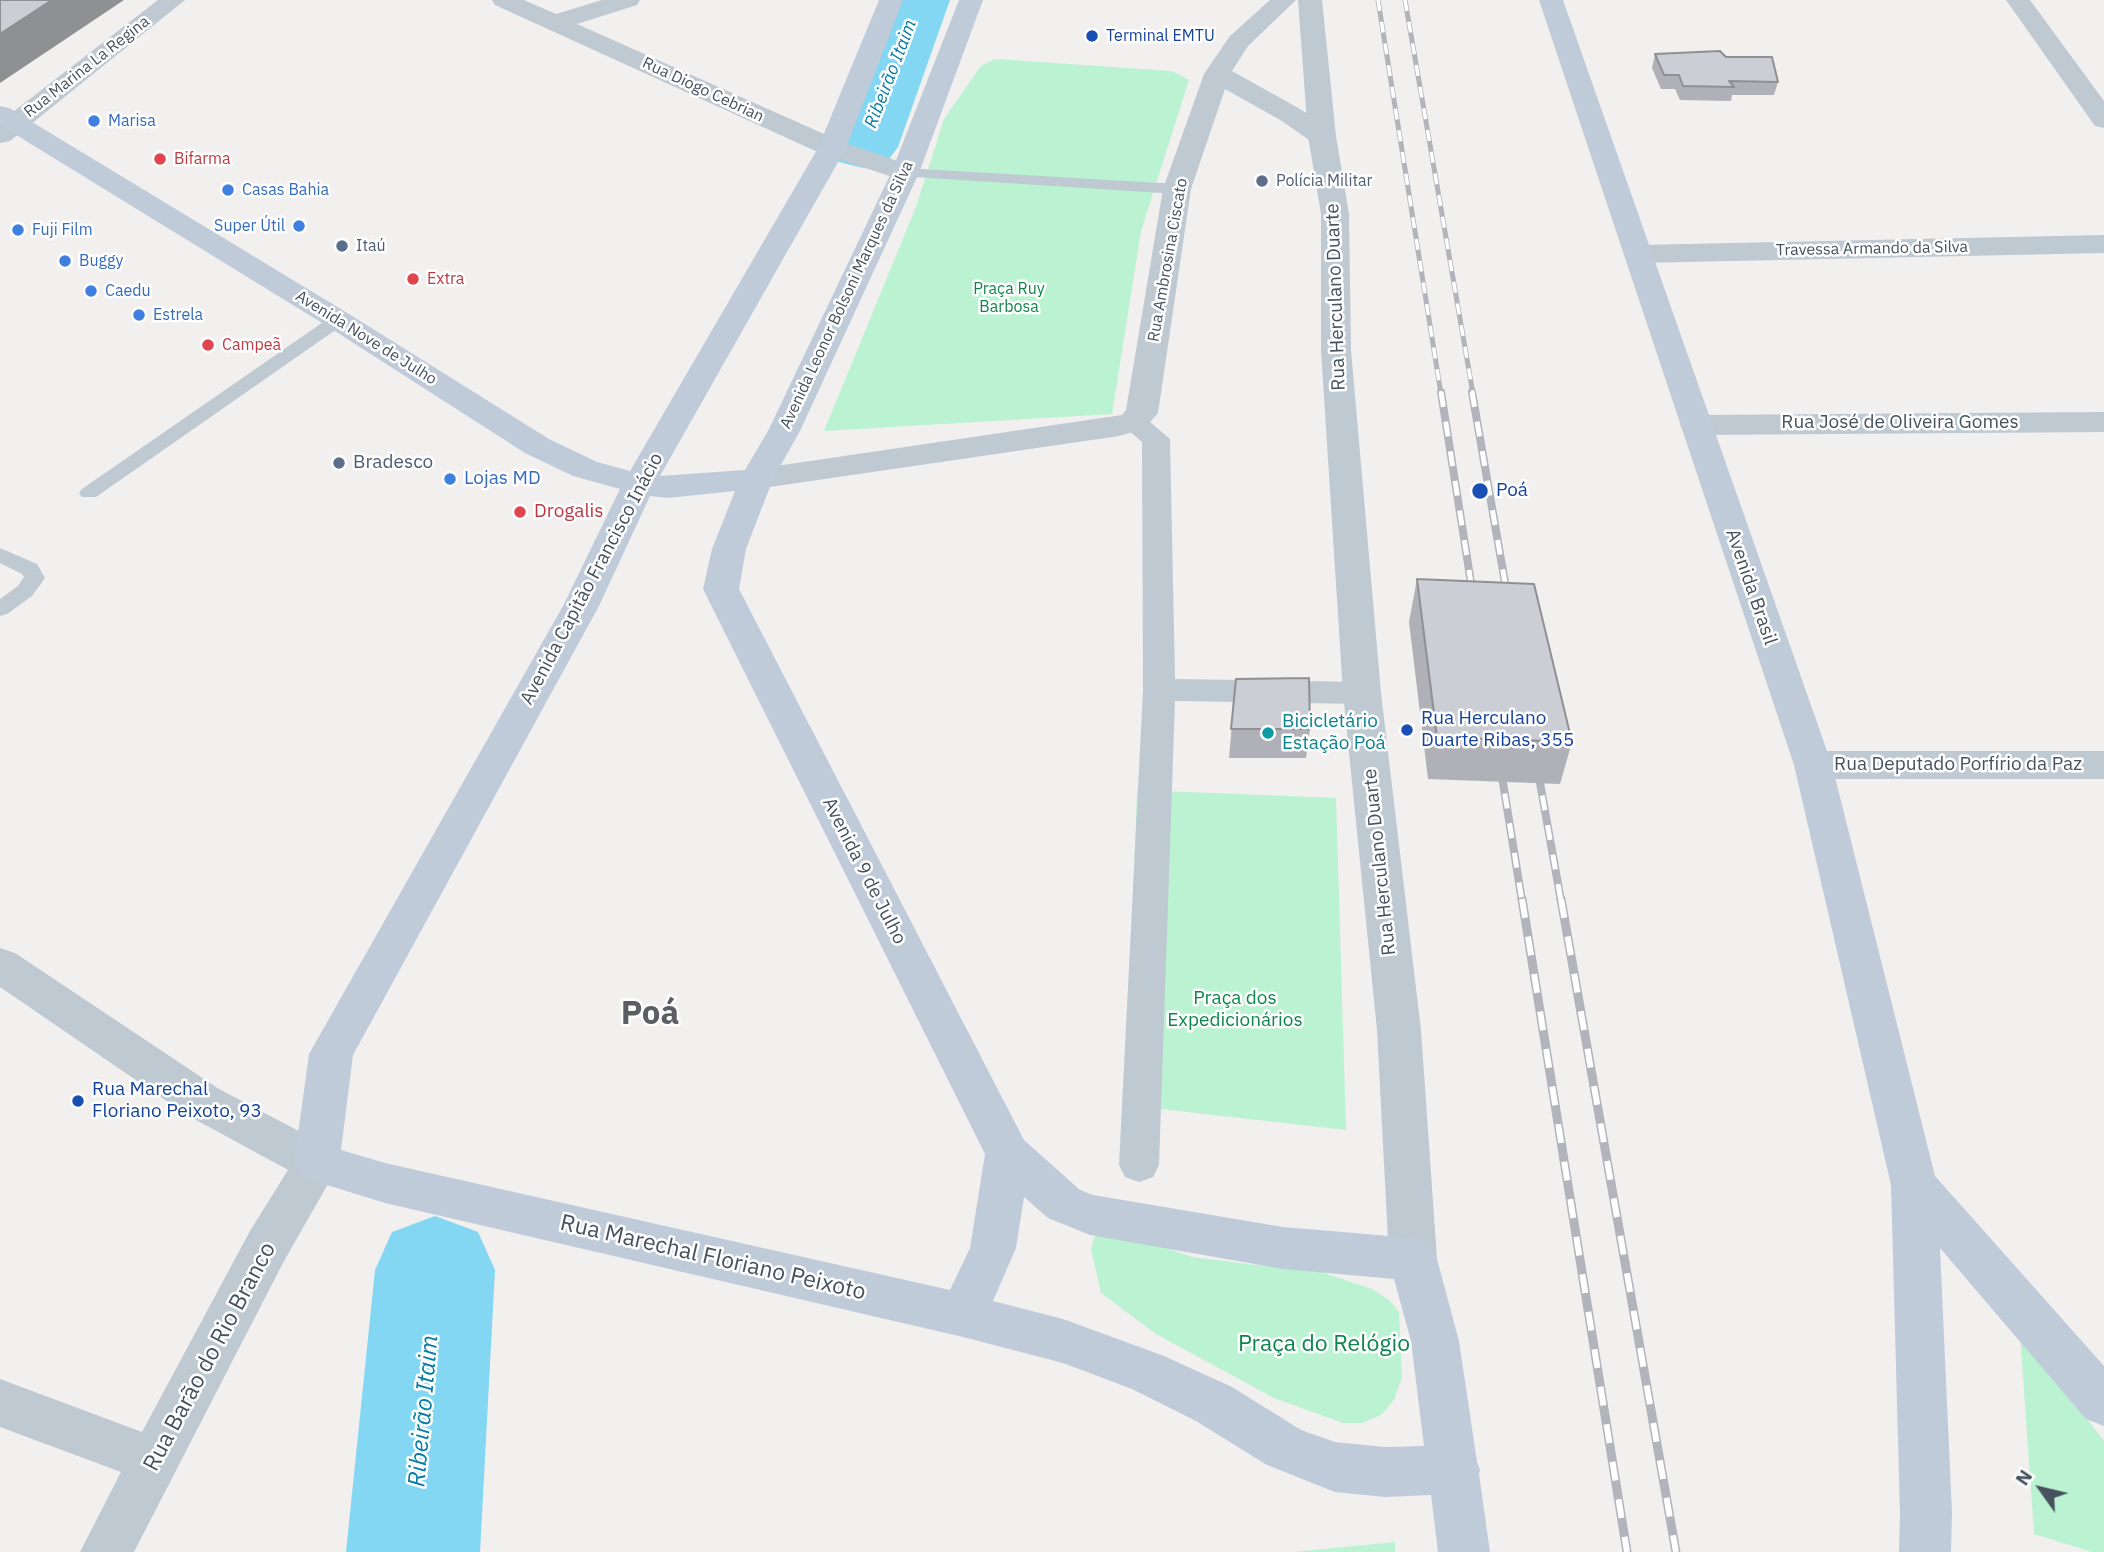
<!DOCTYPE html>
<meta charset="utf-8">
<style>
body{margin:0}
#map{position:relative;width:2104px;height:1552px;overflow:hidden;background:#f2efef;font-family:"IBM Plex Sans",sans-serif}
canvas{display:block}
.north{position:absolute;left:2006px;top:1454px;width:70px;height:70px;-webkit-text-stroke:5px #fff;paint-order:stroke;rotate:304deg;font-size:19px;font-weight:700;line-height:28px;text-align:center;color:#46525e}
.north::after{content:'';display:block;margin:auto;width:24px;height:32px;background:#46525e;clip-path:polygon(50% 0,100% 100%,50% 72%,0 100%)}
</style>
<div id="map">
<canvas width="2104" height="1552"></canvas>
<div class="north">N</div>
</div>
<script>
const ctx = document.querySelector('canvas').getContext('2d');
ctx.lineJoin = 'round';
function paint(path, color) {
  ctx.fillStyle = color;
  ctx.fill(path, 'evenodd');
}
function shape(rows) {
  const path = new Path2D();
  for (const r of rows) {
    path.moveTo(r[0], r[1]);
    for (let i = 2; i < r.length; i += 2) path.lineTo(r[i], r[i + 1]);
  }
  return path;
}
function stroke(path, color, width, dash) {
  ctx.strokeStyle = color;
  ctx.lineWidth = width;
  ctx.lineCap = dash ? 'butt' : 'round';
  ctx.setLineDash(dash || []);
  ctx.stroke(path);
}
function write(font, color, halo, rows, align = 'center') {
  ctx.font = font + ' "IBM Plex Sans",sans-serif';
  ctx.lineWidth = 5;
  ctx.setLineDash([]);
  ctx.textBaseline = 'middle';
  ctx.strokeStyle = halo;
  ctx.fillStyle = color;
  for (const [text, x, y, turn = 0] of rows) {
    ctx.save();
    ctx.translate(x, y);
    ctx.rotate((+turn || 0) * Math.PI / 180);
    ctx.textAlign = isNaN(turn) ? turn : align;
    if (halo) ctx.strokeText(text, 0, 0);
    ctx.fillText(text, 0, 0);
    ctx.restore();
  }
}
paint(shape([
 [995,59,1172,71,1189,80,1141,231,1112,414,824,431,916,207,944,119,981,66],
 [1137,790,1336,798,1346,1130,1126,1105],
 [1102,1226,1192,1257,1256,1265,1290,1265,1318,1271,1372,1289,1389,1300,1399,1312,1402,1377,1394,1400,1381,1415,1362,1423,1343,1423,1274,1398,1156,1334,1101,1293,1091,1249,1094,1238],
 [2020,1333,2104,1441,2104,1552,2092,1552,2034,1534],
 [1395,1542,1395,1552,1294,1552]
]), '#baf2d2');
paint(shape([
 [888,0,950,0,898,147,887,162,863,168,839,162,828,147,888,0],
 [435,1216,478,1232,495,1270,480,1552,346,1552,375,1270,392,1232,435,1216]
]), '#84d7f3');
paint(shape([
 [905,168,1177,184,1185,189,1177,194,899,176,897,173,905,168],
 [338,315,344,316,347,320,344,324,96,497,82,497,79,493,82,489,332,316,338,315],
 [0,548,37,564,45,578,32,596,7,614,0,616,0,599,18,586,24,577,22,574,0,563,0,548]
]), '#bfc9d2');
paint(shape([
 [1133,414,1143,416,1170,439,1175,679,1362,682,1373,685,1378,693,1373,701,1362,704,1175,701,1159,1165,1153,1177,1139,1182,1125,1177,1119,1165,1143,690,1142,442,1119,422,1123,416,1133,414]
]), '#bfc9d2');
paint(shape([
 [158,0,185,0,10,141,0,143,0,122,158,0],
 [492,0,524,0,556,14,602,0,640,0,637,5,577,24,842,142,915,167,919,173,915,179,905,181,822,154,495,5,492,0],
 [1270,0,1296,0,1248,46,1232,71,1300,109,1332,130,1336,136,1332,142,1322,144,1312,142,1282,121,1225,89,1191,189,1158,413,1144,429,1119,436,756,489,744,486,739,479,744,472,756,469,1122,415,1126,410,1163,189,1204,74,1230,36,1270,0],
 [2006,0,2030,0,2104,101,2104,128,2095,126,2006,0],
 [2104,235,2104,253,1640,263,1630,260,1625,254,1630,248,1640,245,2104,235],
 [2104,412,2104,432,1696,435,1685,432,1680,425,1685,418,1696,415,2104,412],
 [1813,751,2104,751,2104,779,1813,779,1799,775,1794,765,1799,755,1813,751],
 [317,1143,333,1149,340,1163,284,1261,134,1552,80,1552,121,1472,0,1427,0,1379,142,1432,250,1231,301,1149,317,1143]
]), '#bfc9d2');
paint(shape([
 [1298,0,1322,0,1336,136,1349,214,1351,350,1381,693,1421,1030,1437,1259,1430,1274,1413,1280,1396,1274,1389,1259,1377,1030,1343,693,1321,350,1321,214,1308,136,1298,0],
 [0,948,15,953,219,1089,333,1149,340,1163,333,1177,317,1183,301,1177,187,1115,0,987,0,948]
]), '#bfc9d2');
paint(shape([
 [879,0,903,0,846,148,660,476,745,470,768,431,891,173,959,0,983,0,919,173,800,431,773,479,746,549,739,589,1024,1140,1080,1190,1093,1195,1283,1227,1413,1238,1430,1244,1437,1259,1459,1341,1477,1462,1480,1470,1479,1474,1490,1552,1438,1552,1431,1495,1385,1497,1335,1492,1267,1465,1196,1421,1132,1389,1063,1363,963,1337,385,1203,301,1177,294,1163,309,1054,563,606,620,489,573,476,525,453,327,326,0,125,0,106,9,108,349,314,549,439,597,462,630,471,818,148,879,0],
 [735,491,712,549,703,589,985,1154,970,1248,950,1290,385,1163,341,1150,353,1055,599,606,650,496,668,498,735,491],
 [1024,1197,1048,1218,1090,1235,1283,1269,1394,1279,1411,1341,1424,1446,1385,1447,1335,1442,1301,1430,1232,1387,1164,1356,1063,1319,993,1301,1016,1248,1024,1197],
 [1539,0,1563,0,1832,765,1935,1176,2104,1366,2104,1426,2086,1419,1940,1248,1952,1513,1951,1552,1899,1552,1900,1513,1891,1185,1794,765,1539,0]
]), '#c0cbd9');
const railFar2 = shape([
 [1378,0,1441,394],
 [1405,0,1473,394]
]);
const railFar1 = shape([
 [1441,392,1474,602],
 [1472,392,1508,600],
 [1500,764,1522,901],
 [1537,766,1561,901]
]);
const rail = shape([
 [1522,899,1627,1552],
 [1561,899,1676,1552]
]);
stroke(railFar2, '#b1b4ba', 5);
stroke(railFar1, '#b1b4ba', 8);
stroke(rail, '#b1b4ba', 9);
stroke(railFar2, '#fff', 3.5, [11]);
stroke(railFar1, '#fff', 5, [15]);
stroke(rail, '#fff', 6, [19]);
paint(shape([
 [1655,54,1726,57,1778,82,1774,95,1732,95,1731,101,1680,100,1675,89,1661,89,1652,68],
 [1417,579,1572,742,1560,784,1428,779,1409,622],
 [1236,679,1310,729,1306,758,1229,758]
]), '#afb1b6');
paint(shape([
 [52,0,124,0,0,83,0,34]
]), '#8e9094');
const building = shape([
 [0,0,52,0,0,34,0,0],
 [1720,51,1726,57,1772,57,1778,82,1729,81,1734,87,1683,86,1679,75,1664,75,1655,54,1720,51],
 [1417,579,1534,584,1572,742,1437,737,1417,579],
 [1309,678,1310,729,1231,729,1236,679,1309,678]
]);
paint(building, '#cbced4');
stroke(building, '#8e9094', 2);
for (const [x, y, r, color] of [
 [1092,36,7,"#1a4fb4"],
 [94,121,7,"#3f7fe0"],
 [160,159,7,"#e0444e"],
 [1262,181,7,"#5c6f8a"],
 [228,190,7,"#3f7fe0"],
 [299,226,7,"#3f7fe0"],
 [18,230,7,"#3f7fe0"],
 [342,246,7,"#5c6f8a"],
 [65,261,7,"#3f7fe0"],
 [413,279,7,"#e0444e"],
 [91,291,7,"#3f7fe0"],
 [139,315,7,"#3f7fe0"],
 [208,345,7,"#e0444e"],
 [339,463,7,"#5c6f8a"],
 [450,479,7,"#3f7fe0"],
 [1480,491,9,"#1a4fb4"],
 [520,512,7,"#e0444e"],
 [1407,730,7,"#1a4fb4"],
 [1268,733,7,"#0f9aa8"],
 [78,1101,7,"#1a4fb4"]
]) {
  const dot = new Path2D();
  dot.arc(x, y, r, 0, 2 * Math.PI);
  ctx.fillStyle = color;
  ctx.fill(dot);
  stroke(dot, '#fff', 2.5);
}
write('16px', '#164399', '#fff', [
 ["Terminal EMTU",1106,36]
], 'left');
write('16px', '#46525e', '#fff', [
 ["Rua Marina La Regina",87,67,-38],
 ["Rua Diogo Cebrian",703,90,25],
 ["Travessa Armando da Silva",1872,249,-1],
 ["Rua Ambrosina Ciscato",1168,260,-80],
 ["Avenida Leonor Bolsoni Marques da Silva",847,295,-65],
 ["Avenida Nove de Julho",366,338,32]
]);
write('16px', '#366cbe', '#fff', [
 ["Marisa",108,121],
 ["Casas Bahia",242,190],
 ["Super Útil",285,226,"right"],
 ["Fuji Film",32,230],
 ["Buggy",79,261],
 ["Caedu",105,291],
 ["Estrela",153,315]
], 'left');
write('16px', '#be3a42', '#fff', [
 ["Bifarma",174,159],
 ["Extra",427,279],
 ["Campeã",222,345]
], 'left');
write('16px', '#4e5e75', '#fff', [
 ["Polícia Militar",1276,181],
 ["Itaú",356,246]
], 'left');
write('16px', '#10864f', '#fff', [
 ["Praça Ruy",1009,289],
 ["Barbosa",1009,307]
]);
write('italic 18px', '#037da5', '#fff', [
 ["Ribeirão Itaim",891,74,-69]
]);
write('19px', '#46525e', '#fff', [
 ["Rua Herculano Duarte",1336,297,-92],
 ["Rua José de Oliveira Gomes",1900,423],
 ["Avenida Capitão Francisco Inácio",592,579,-62],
 ["Avenida Brasil",1751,587,71],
 ["Rua Deputado Porfírio da Paz",1958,765],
 ["Rua Herculano Duarte",1380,862,-96],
 ["Avenida 9 de Julho",864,871,63]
]);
write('19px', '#4e5e75', '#fff', [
 ["Bradesco",353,463]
], 'left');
write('19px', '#366cbe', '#fff', [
 ["Lojas MD",464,479]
], 'left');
write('19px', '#164399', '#fff', [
 ["Poá",1496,491],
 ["Rua Herculano",1421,719],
 ["Duarte Ribas, 355",1421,741],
 ["Rua Marechal",92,1090],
 ["Floriano Peixoto, 93",92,1112]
], 'left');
write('19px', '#be3a42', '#fff', [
 ["Drogalis",534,512]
], 'left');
write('19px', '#0d838f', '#fff', [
 ["Bicicletário",1282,722],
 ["Estação Poá",1282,744]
], 'left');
write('19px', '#10864f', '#fff', [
 ["Praça dos",1235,999],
 ["Expedicionários",1235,1021]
]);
write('23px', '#46525e', '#fff', [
 ["Rua Marechal Floriano Peixoto",713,1258,13],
 ["Rua Barão do Rio Branco",210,1357,-62]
]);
write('23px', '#10864f', '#fff', [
 ["Praça do Relógio",1324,1344]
]);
write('italic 24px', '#037da5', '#fff', [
 ["Ribeirão Itaim",424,1411,-85]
]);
write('bold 33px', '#5b5f65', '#fff', [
 ["Poá",650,1014]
]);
</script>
